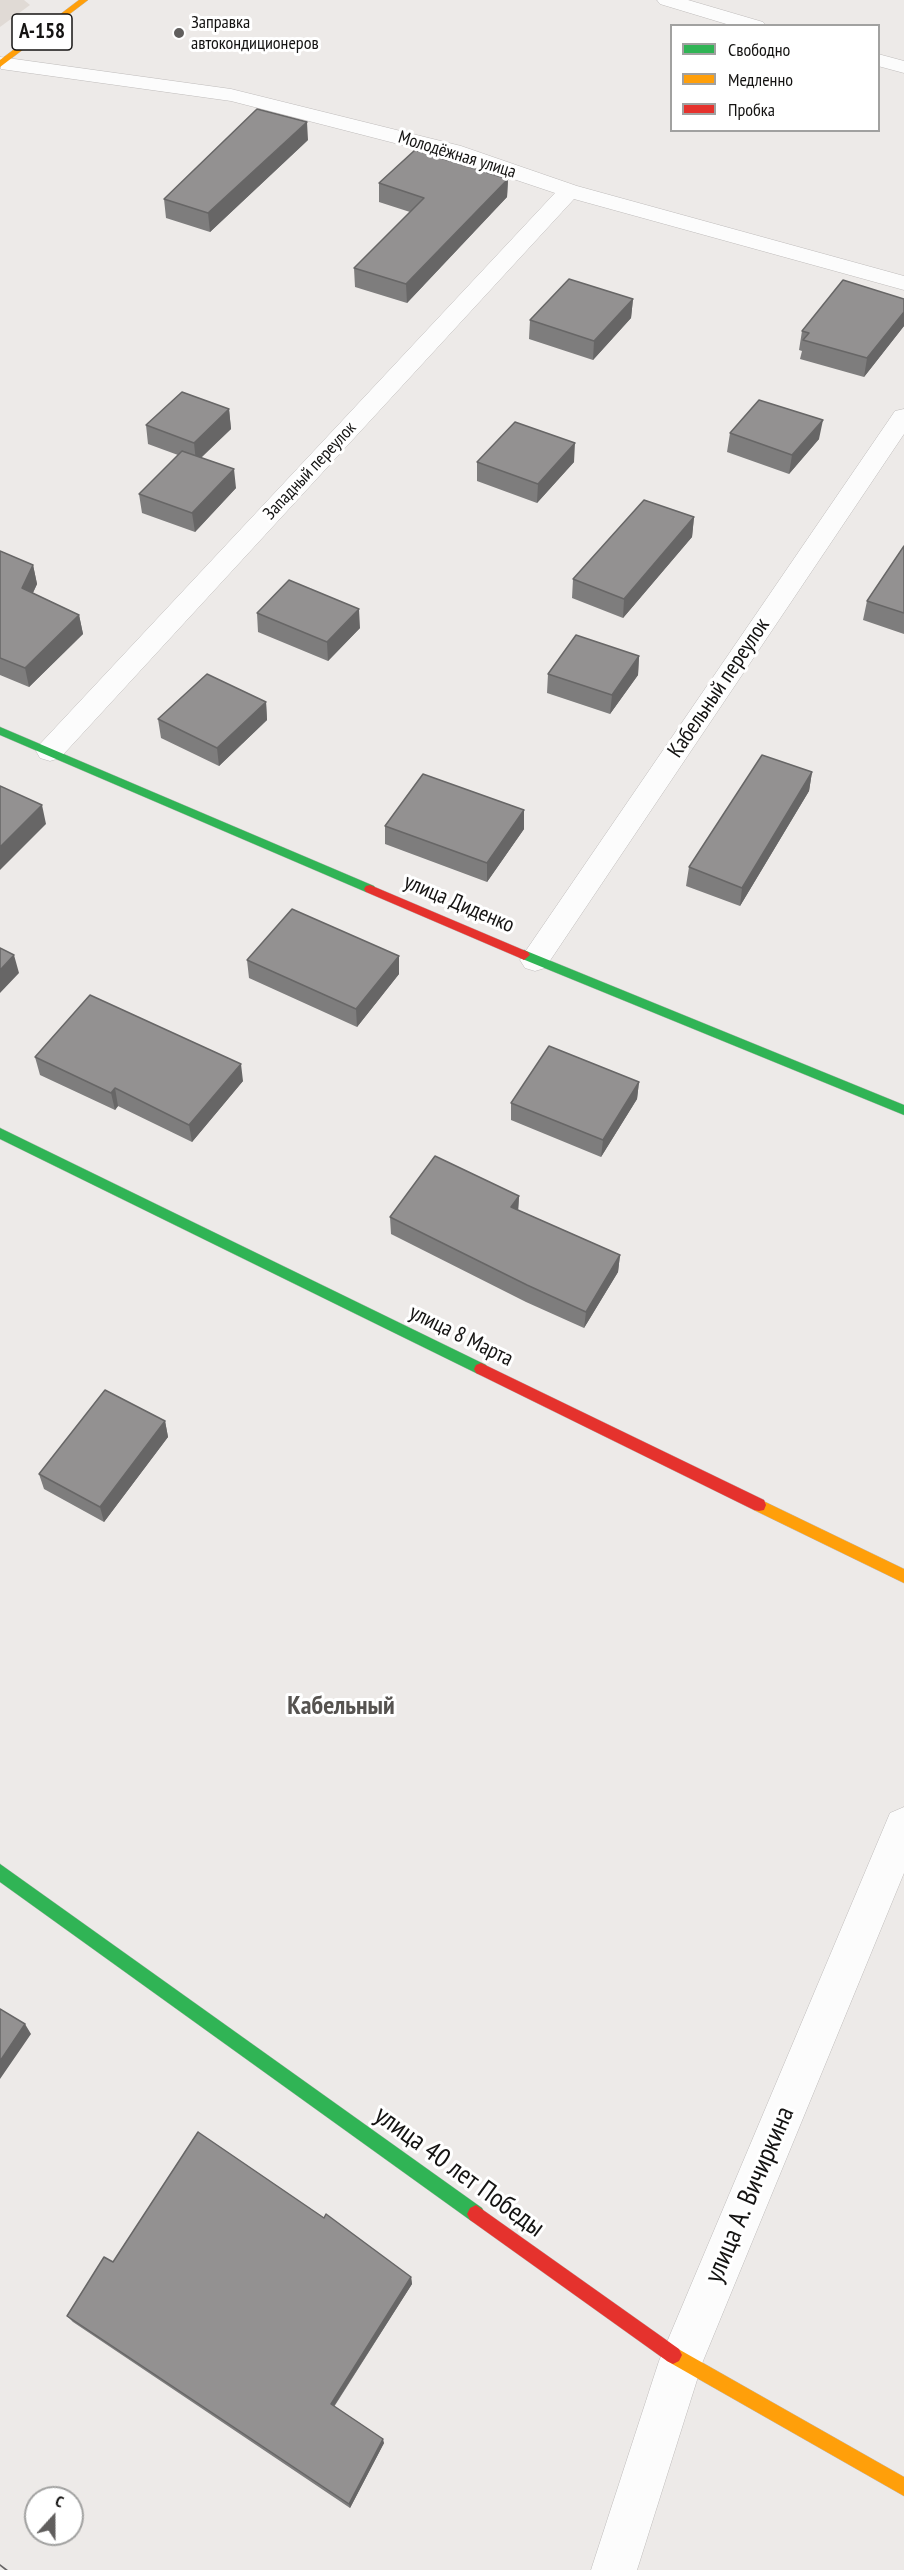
<!DOCTYPE html>
<meta charset="utf-8">
<style>
body{margin:0}
#map{position:relative;width:904px;height:2570px;overflow:hidden;background:#edeae8;font-family:"PT Sans Narrow",sans-serif}
canvas{display:block}
.legend{position:absolute;left:670px;top:24px;width:210px;height:108px;box-sizing:border-box;background:#fff;border:2px solid #a1a1a0;margin:0;padding:8px 10px;list-style:none;font-size:18px;color:#141312}
.legend li{display:flex;align-items:center;gap:12px;height:30px}
.legend b{width:30px;border:2px solid #a1a1a0}
.north{position:absolute;left:24px;top:2486px;width:60px;height:60px;box-sizing:border-box;background:#fff;border:2px solid #a1a1a0;border-radius:50%;rotate:21deg;font-size:16px;font-weight:700;line-height:24px;text-align:center;color:#141312}
.north::after{content:'';display:block;margin:auto;width:21px;height:27px;background:#605e5d;clip-path:polygon(50% 0,100% 100%,50% 72%,0 100%)}
</style>
<div id="map">
<canvas width="904" height="2570"></canvas>
<ul class="legend">
<li><b style="height:8px;background:#30b455"></b>Свободно</li>
<li><b style="height:8px;background:#ff9f0a"></b>Медленно</li>
<li><b style="height:8px;background:#e5322d"></b>Пробка</li>
</ul>
<div class="north">С</div>
</div>
<script>
const ctx = document.querySelector('canvas').getContext('2d');
ctx.lineJoin = 'round';
function paint(path, color) {
  ctx.fillStyle = color;
  ctx.fill(path, 'evenodd');
}
function shape(rows) {
  const path = new Path2D();
  for (const r of rows) {
    path.moveTo(r[0], r[1]);
    for (let i = 2; i < r.length; i += 2) path.lineTo(r[i], r[i + 1]);
  }
  return path;
}
function stroke(path, color, width, dash) {
  ctx.strokeStyle = color;
  ctx.lineWidth = width;
  ctx.lineCap = dash ? 'butt' : 'round';
  ctx.setLineDash(dash || []);
  ctx.stroke(path);
}
function write(font, color, halo, rows, align = 'center') {
  ctx.font = font + ' "PT Sans Narrow",sans-serif';
  ctx.lineWidth = 6;
  ctx.setLineDash([]);
  ctx.textBaseline = 'middle';
  ctx.strokeStyle = halo;
  ctx.fillStyle = color;
  for (const [text, x, y, turn = 0] of rows) {
    ctx.save();
    ctx.translate(x, y);
    ctx.rotate((+turn || 0) * Math.PI / 180);
    ctx.textAlign = isNaN(turn) ? turn : align;
    if (halo) ctx.strokeText(text, 0, 0);
    ctx.fillText(text, 0, 0);
    ctx.restore();
  }
}
paint(shape([
 [0,0,24,0,30,5,0,27]
]), '#e0dad5');
const street = shape([
 [657,0,688,0,763,22,766,26,733,26,660,4,657,0],
 [878,54,904,61,904,73,878,66,878,54],
 [0,57,231,89,461,146,577,186,904,276,904,290,574,199,60,758,50,761,40,758,36,751,40,744,555,193,445,156,231,101,1,69,0,57],
 [904,409,904,434,545,968,535,971,525,968,520,960,525,952,895,411,904,409],
 [904,1807,904,1873,703,2361,637,2570,591,2570,659,2361,890,1813,904,1807]
]);
const fast = shape([
 [0,727,374,886,376,889,374,892,366,892,0,735,0,727],
 [524,950,904,1105,904,1115,520,958,518,955,524,950],
 [0,1128,486,1365,488,1369,486,1373,481,1375,476,1373,0,1139,0,1128],
 [0,1864,482,2208,485,2214,482,2220,476,2223,470,2220,0,1882,0,1864]
]);
const slow = shape([
 [79,0,88,0,0,67,0,60,79,0],
 [759,1499,904,1569,904,1583,754,1510,752,1505,754,1500,759,1499],
 [673,2346,904,2477,904,2496,667,2361,664,2355,667,2349,673,2346]
]);
const jam = shape([
 [370,885,528,952,530,955,524,960,520,958,366,892,364,889,366,886,370,885],
 [481,1363,764,1500,766,1505,764,1510,759,1511,754,1510,476,1373,474,1369,476,1365,481,1363],
 [476,2205,679,2349,682,2355,679,2361,673,2364,667,2361,470,2220,467,2214,470,2208,476,2205]
]);
stroke(street, '#bfbcbb', 1);
stroke(fast, '#bfbcbb', 1);
stroke(slow, '#bfbcbb', 1);
stroke(jam, '#bfbcbb', 1);
paint(street, '#fcfcfc');
paint(fast, '#30b455');
paint(slow, '#ff9f0a');
paint(jam, '#e5322d');
paint(shape([
 [308,140,210,232,166,218,164,199],
 [508,179,507,197,407,303,355,287,354,268,410,212,379,202,379,183],
 [633,299,631,318,593,360,529,339,530,320],
 [904,299,904,326,864,377,800,359,802,351,799,350,802,331],
 [229,409,231,429,201,458,236,488,195,532,142,513,139,494,178,455,148,444,146,425],
 [730,433,819,439,789,474,727,452],
 [477,462,574,462,537,503,477,481],
 [694,517,692,537,623,618,572,598,573,579],
 [904,546,904,634,863,620,867,601],
 [0,551,33,565,37,584,33,593,79,615,83,634,29,687,0,675],
 [257,613,360,628,328,661,258,632],
 [639,656,638,675,610,714,547,693,548,674],
 [266,702,267,720,219,766,161,738,158,719],
 [812,772,809,791,740,906,686,886,689,867],
 [524,810,524,829,487,882,385,844,385,826],
 [399,956,399,974,357,1027,249,978,247,960],
 [35,1057,243,1081,192,1142,118,1106,115,1110,40,1075],
 [639,1082,637,1099,601,1157,511,1120,511,1103],
 [519,1196,518,1210,620,1255,618,1272,584,1328,526,1302,391,1234,390,1217],
 [165,1421,168,1437,104,1522,44,1489,39,1474],
 [113,2262,411,2277,412,2284,334,2407,384,2443,350,2508,73,2322,67,2316]
]), '#7e7d7d');
paint(shape([
 [307,122,308,140,210,232,208,213],
 [508,179,507,197,407,303,406,284],
 [633,299,631,318,593,360,594,341],
 [904,312,904,326,864,377,867,358],
 [229,409,231,429,196,462,194,443],
 [823,420,819,439,789,474,792,455],
 [575,443,574,462,537,503,538,484],
 [234,469,236,488,195,532,192,513],
 [694,517,692,537,623,618,624,599],
 [33,565,37,584,26,607,22,588],
 [359,609,360,628,328,661,327,642],
 [79,615,83,634,29,687,25,668],
 [639,656,638,675,610,714,612,695],
 [266,702,267,720,219,766,217,748],
 [812,772,809,791,740,906,742,888],
 [42,805,46,824,0,870,0,847],
 [524,810,524,829,487,882,487,863],
 [14,955,19,973,0,993,0,970],
 [399,956,399,974,357,1027,356,1009],
 [241,1064,243,1081,192,1142,189,1125],
 [639,1082,637,1099,601,1157,603,1140],
 [115,1088,118,1106,115,1110,111,1093],
 [519,1196,518,1213,511,1207],
 [620,1255,618,1272,584,1328,586,1312],
 [165,1421,168,1437,104,1522,100,1507],
 [25,2024,31,2034,0,2079,0,2061],
 [411,2277,412,2284,332,2409,331,2404],
 [383,2439,384,2443,350,2508,349,2504],
 [0,2564,8,2570,5,2570,0,2566]
]), '#676666');
const building = shape([
 [257,109,307,122,208,213,164,199,257,109],
 [415,150,508,179,406,284,354,268,424,198,379,183,415,150],
 [569,279,633,299,594,341,530,320,569,279],
 [843,280,904,299,904,312,867,358,803,340,809,333,802,331,843,280],
 [182,392,229,409,194,443,146,425,182,392],
 [759,400,823,420,792,455,730,433,759,400],
 [515,422,575,443,538,484,477,462,515,422],
 [182,451,234,469,192,513,139,494,182,451],
 [644,500,694,517,624,599,573,579,644,500],
 [904,546,904,613,867,601,904,546],
 [0,551,33,565,22,588,79,615,25,668,0,658,0,551],
 [289,580,359,609,327,642,257,613,289,580],
 [576,635,639,656,612,695,548,674,576,635],
 [207,674,266,702,217,748,158,719,207,674],
 [762,755,812,772,742,888,689,867,762,755],
 [423,774,524,810,487,863,385,826,423,774],
 [0,786,42,805,0,847,0,786],
 [292,909,399,956,356,1009,247,960,292,909],
 [0,948,14,955,0,970,0,948],
 [90,995,241,1064,189,1125,115,1088,111,1093,35,1057,90,995],
 [549,1046,639,1082,603,1140,511,1103,549,1046],
 [435,1156,519,1196,511,1207,620,1255,586,1312,527,1285,390,1217,435,1156],
 [105,1390,165,1421,100,1507,39,1474,105,1390],
 [0,2009,25,2024,0,2061,0,2009],
 [198,2132,324,2218,326,2214,411,2277,331,2404,383,2439,349,2504,67,2316,104,2257,113,2262,198,2132]
]);
paint(building, '#939191');
stroke(building, '#676666', 1.5);
for (const [x, y, r, color] of [
 [179,33,6,"#605e5d"]
]) {
  const dot = new Path2D();
  dot.arc(x, y, r, 0, 2 * Math.PI);
  ctx.fillStyle = color;
  ctx.fill(dot);
  stroke(dot, '#fff', 2);
}
write('18px', '#141312', '#fff', [
 ["Заправка",191,23],
 ["автокондиционеров",191,44]
], 'left');
write('18px', '#141312', '#fff', [
 ["Молодёжная улица",457,155,17],
 ["Западный переулок",310,471,-47]
]);
for (const [x, y, w] of [
 [42,32,60]
]) {
  const box = new Path2D();
  box.roundRect(x - w / 2, y - 18, w, 36, 4.5);
  ctx.fillStyle = '#fff';
  ctx.fill(box);
  stroke(box, '#141312', 1.5);
}
write('bold 21px', '#141312', null, [
 ["А-158",42,32]
]);
write('22px', '#141312', '#fff', [
 ["Кабельный переулок",719,688,-56],
 ["улица Диденко",459,904,23],
 ["улица 8 Марта",461,1336,26]
]);
write('bold 26px', '#565350', '#fff', [
 ["Кабельный",341,1707]
]);
write('27px', '#141312', '#fff', [
 ["улица 40 лет Победы",459,2172,36],
 ["улица А. Вичиркина",750,2195,-67]
]);
</script>
